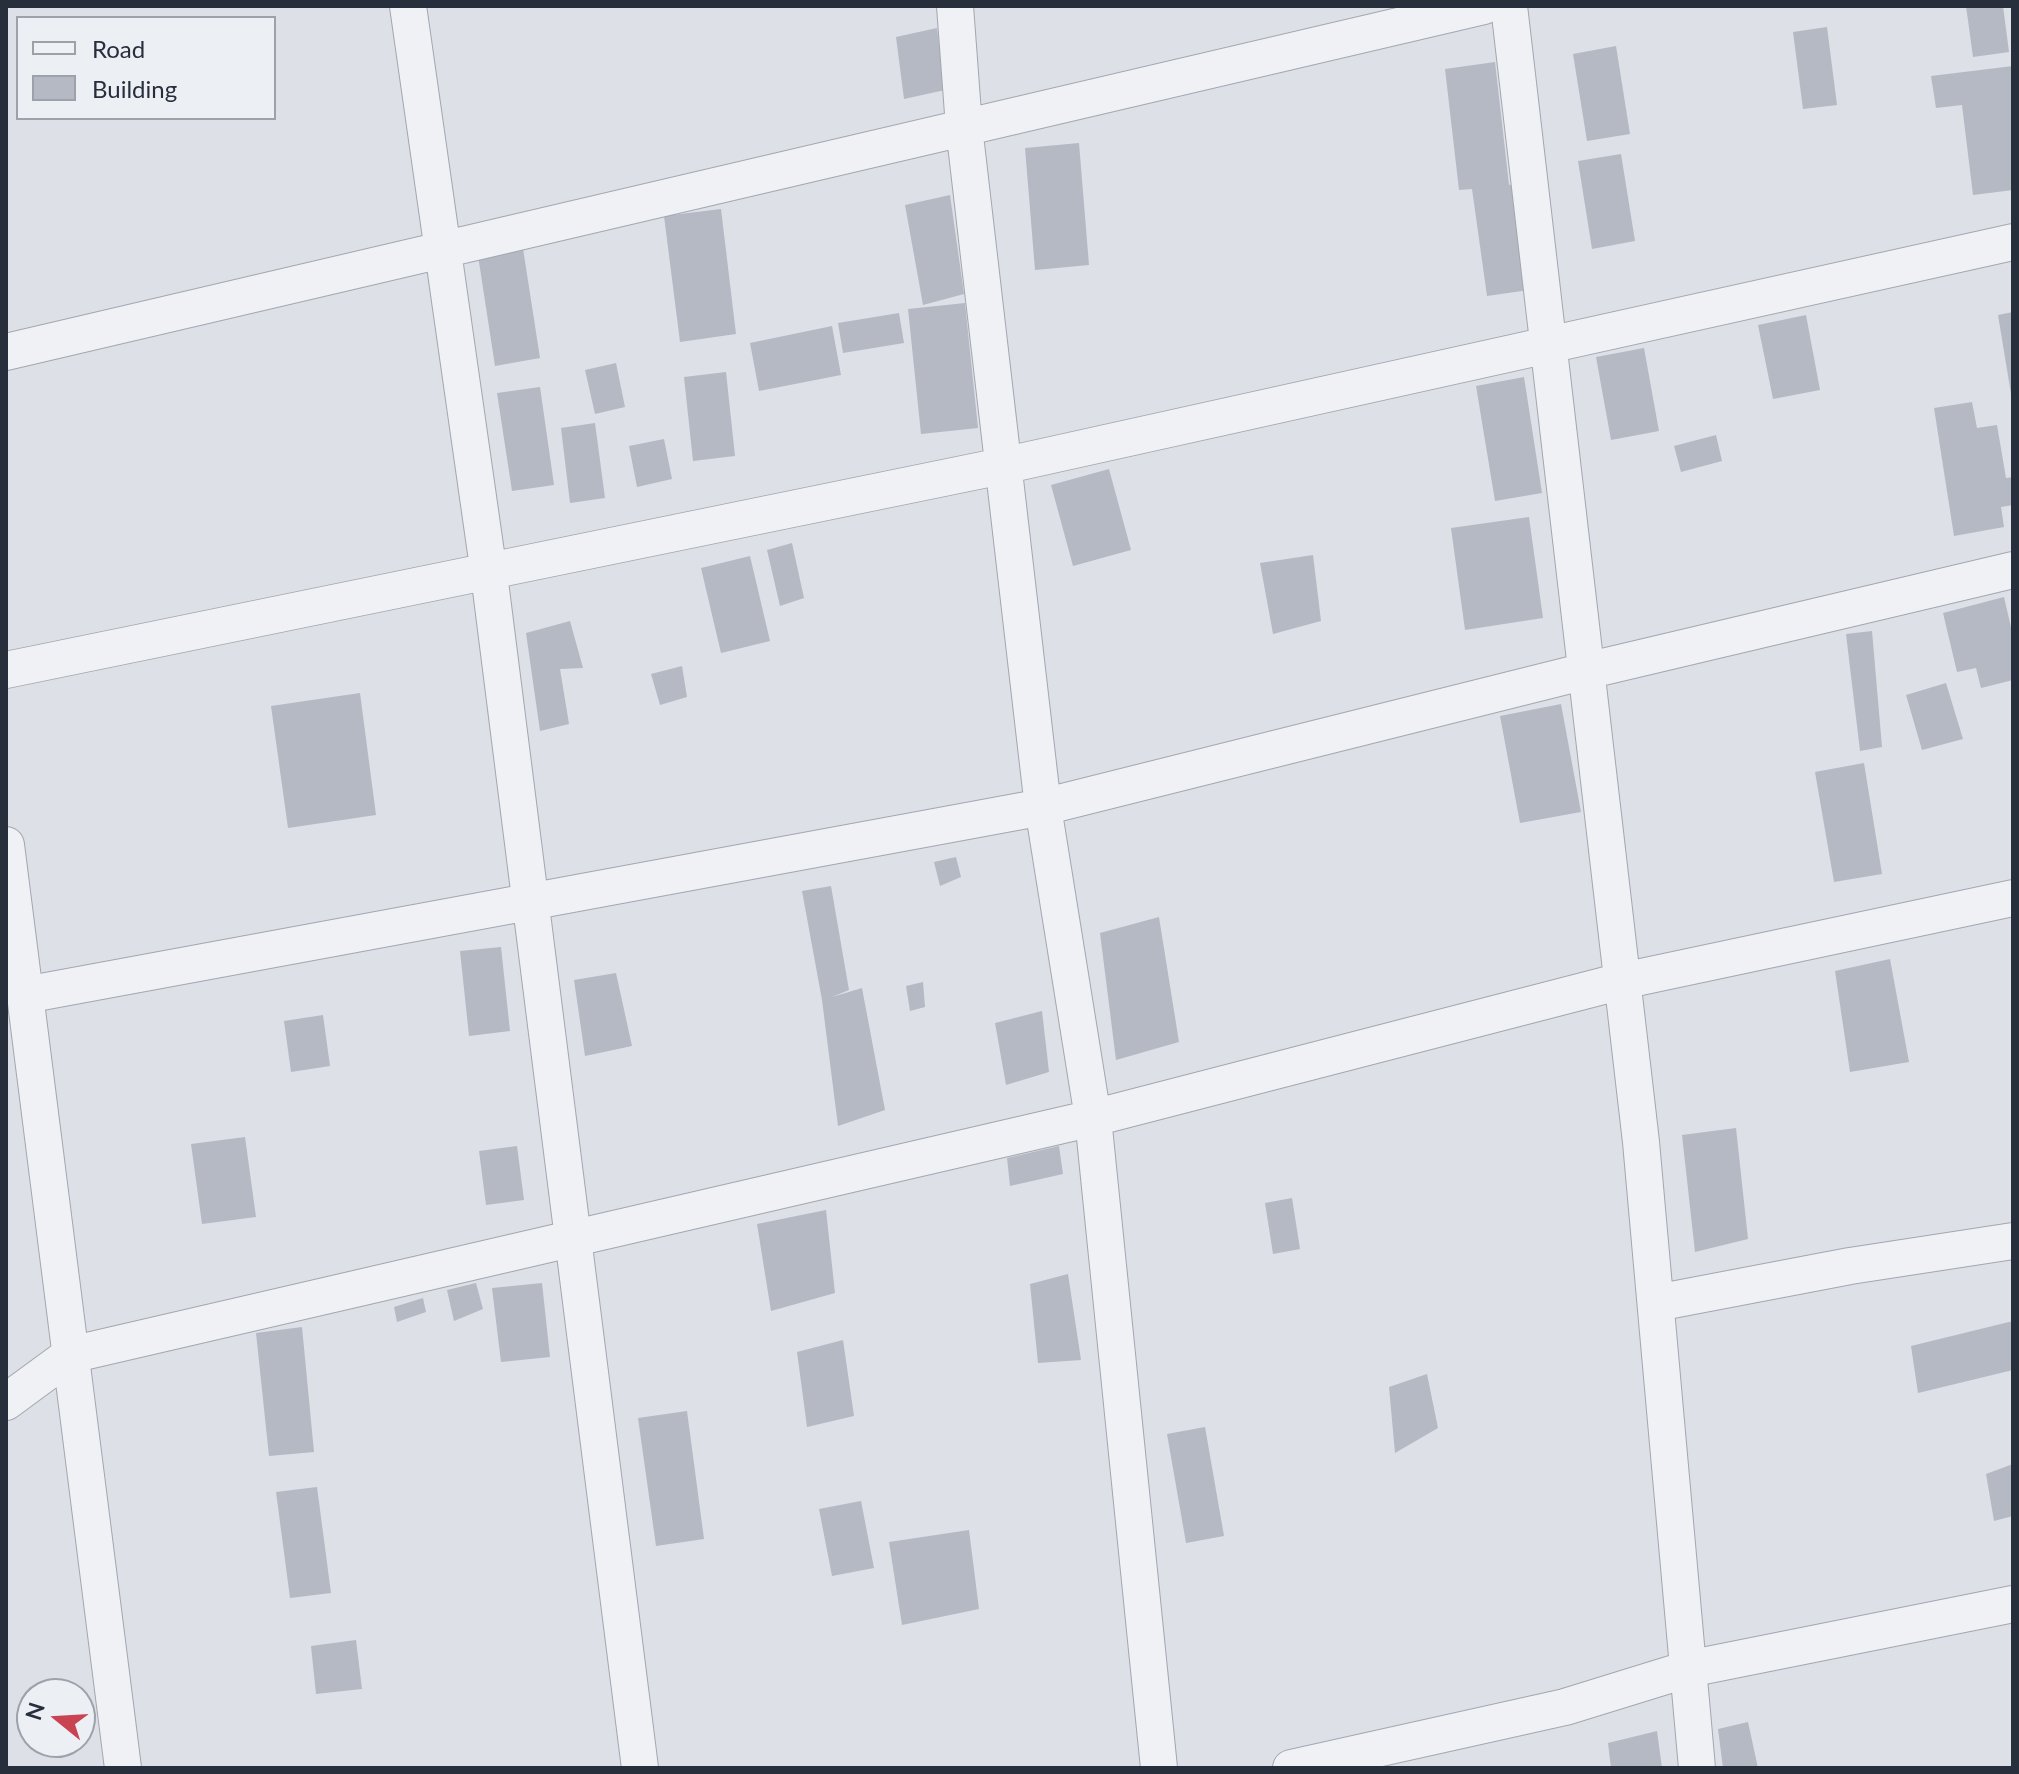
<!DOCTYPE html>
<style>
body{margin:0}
#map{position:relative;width:2019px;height:1774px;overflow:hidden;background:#dde0e6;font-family:Lato,sans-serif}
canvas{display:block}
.frame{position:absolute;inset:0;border:8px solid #272e3c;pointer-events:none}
.legend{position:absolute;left:16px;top:16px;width:260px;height:104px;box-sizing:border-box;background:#eceff4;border:2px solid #9da2aa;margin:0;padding:10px 14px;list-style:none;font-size:24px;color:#272e3c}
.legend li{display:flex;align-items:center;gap:16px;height:40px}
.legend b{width:40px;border:2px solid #9da2aa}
.north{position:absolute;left:16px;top:1678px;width:80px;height:80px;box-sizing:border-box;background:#eceff4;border:2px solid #9da2aa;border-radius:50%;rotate:288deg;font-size:22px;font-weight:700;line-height:32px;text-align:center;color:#272e3c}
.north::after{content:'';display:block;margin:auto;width:28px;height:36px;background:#ca4352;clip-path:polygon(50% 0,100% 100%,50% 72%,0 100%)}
</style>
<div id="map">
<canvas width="2019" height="1774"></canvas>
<div class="frame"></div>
<ul class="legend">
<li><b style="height:10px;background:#eff1f5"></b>Road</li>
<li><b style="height:22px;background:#b4b9c3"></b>Building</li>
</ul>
<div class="north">N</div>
</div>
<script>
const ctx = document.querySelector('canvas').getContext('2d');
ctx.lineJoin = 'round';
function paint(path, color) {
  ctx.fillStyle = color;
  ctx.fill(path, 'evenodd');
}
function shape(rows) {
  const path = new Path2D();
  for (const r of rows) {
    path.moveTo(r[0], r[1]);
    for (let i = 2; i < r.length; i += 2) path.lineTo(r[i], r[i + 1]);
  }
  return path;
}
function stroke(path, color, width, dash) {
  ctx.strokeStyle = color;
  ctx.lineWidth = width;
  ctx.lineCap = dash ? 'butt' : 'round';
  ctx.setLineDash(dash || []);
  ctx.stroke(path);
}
paint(shape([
 [1966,6,2003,6,2009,52,1973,57],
 [1827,27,1837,105,1803,109,1793,32],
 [937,28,945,90,904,99,896,37],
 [1616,46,1630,134,1587,141,1573,54],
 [1495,62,1509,185,1515,184,1529,290,1487,296,1472,189,1459,190,1445,69],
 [2013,66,2013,190,1973,195,1962,105,1936,108,1931,76],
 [1079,143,1089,265,1035,270,1025,148],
 [1621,154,1635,241,1592,249,1578,161],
 [950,195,964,294,923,305,905,205],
 [721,209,736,334,680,342,664,216],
 [522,242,540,358,495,366,477,249],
 [965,303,978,428,921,434,908,309],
 [2013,312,2013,393,2011,394,1998,315],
 [899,313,904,343,843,353,838,323],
 [1806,315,1820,390,1773,399,1758,325],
 [832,326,841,375,759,391,750,343],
 [1644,348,1659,431,1611,440,1596,357],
 [616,363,625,407,595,414,585,370],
 [726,372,735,456,693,461,684,377],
 [1524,377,1542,493,1495,501,1476,386],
 [540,387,554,485,512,491,497,393],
 [1972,402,1977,428,1997,425,2006,478,2013,477,2013,505,2001,507,2004,527,1954,536,1934,408],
 [595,423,605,498,570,503,561,428],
 [1716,435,1722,461,1681,472,1674,446],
 [664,439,672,479,637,487,629,446],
 [1109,469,1131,550,1073,566,1051,485],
 [1529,517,1543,618,1465,630,1451,528],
 [792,543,804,598,780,606,767,550],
 [1313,555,1321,621,1273,634,1260,563],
 [750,556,770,641,721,653,701,568],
 [2004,597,2013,636,2013,680,1981,688,1976,668,1957,672,1943,613],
 [570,621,583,668,560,669,569,724,540,731,526,633],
 [1872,631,1882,747,1860,751,1846,634],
 [682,666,687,697,660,705,651,674],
 [1946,683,1963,739,1922,750,1906,695],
 [360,693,376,815,288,828,271,706],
 [1561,704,1581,812,1520,823,1500,716],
 [1864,763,1882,874,1834,882,1815,772],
 [956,857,961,877,940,886,934,862],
 [831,886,849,990,832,997,862,988,885,1110,838,1126,822,1000,802,891],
 [1159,917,1179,1042,1116,1060,1100,933],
 [501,947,510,1031,469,1036,460,951],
 [1890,959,1909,1062,1850,1072,1835,971],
 [616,973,632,1046,585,1056,574,980],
 [923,982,925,1007,910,1011,906,986],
 [1042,1011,1049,1072,1006,1085,995,1023],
 [323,1015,330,1066,291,1072,284,1021],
 [1736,1128,1748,1239,1695,1252,1682,1135],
 [245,1137,256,1217,202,1224,191,1144],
 [517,1146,524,1200,486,1205,479,1151],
 [1059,1146,1063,1174,1010,1186,1007,1158],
 [1292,1198,1300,1249,1273,1254,1265,1203],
 [826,1210,835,1293,771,1311,757,1224],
 [1068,1274,1081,1360,1038,1363,1030,1284],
 [476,1283,483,1309,454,1321,447,1290],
 [542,1283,550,1357,501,1362,492,1288],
 [423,1298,426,1312,397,1322,394,1307],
 [2013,1321,2013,1370,1918,1393,1911,1346],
 [302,1327,314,1452,269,1456,256,1333],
 [843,1340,854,1416,807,1427,797,1352],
 [1427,1374,1438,1428,1395,1453,1389,1387],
 [687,1411,704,1539,656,1546,638,1418],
 [1205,1427,1224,1536,1186,1543,1167,1434],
 [2013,1464,2013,1516,1994,1521,1986,1474],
 [317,1487,331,1593,290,1598,276,1492],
 [861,1501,874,1568,832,1576,819,1509],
 [969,1530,979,1609,902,1625,889,1542],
 [356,1640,362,1689,316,1694,311,1646],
 [1748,1722,1758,1768,1723,1768,1718,1729],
 [1657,1731,1662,1768,1611,1768,1608,1743]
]), '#b4b9c3');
const minor = shape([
 [408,6,489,574,640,1768],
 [955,6,964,127,1043,807,1093,1118,1159,1768],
 [1509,6,1641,1142,1697,1768],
 [6,352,1484,6],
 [6,670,1002,466,2013,242],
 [6,845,123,1768],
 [25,995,1043,807,1586,671,2013,570],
 [1656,1303,1850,1266,2013,1241],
 [6,1402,70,1355,1093,1118,1622,981,2013,898],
 [1291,1768,1565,1707,1688,1669,2013,1604]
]);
stroke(minor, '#a3a7b0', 38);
stroke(minor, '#eff1f5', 36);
</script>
